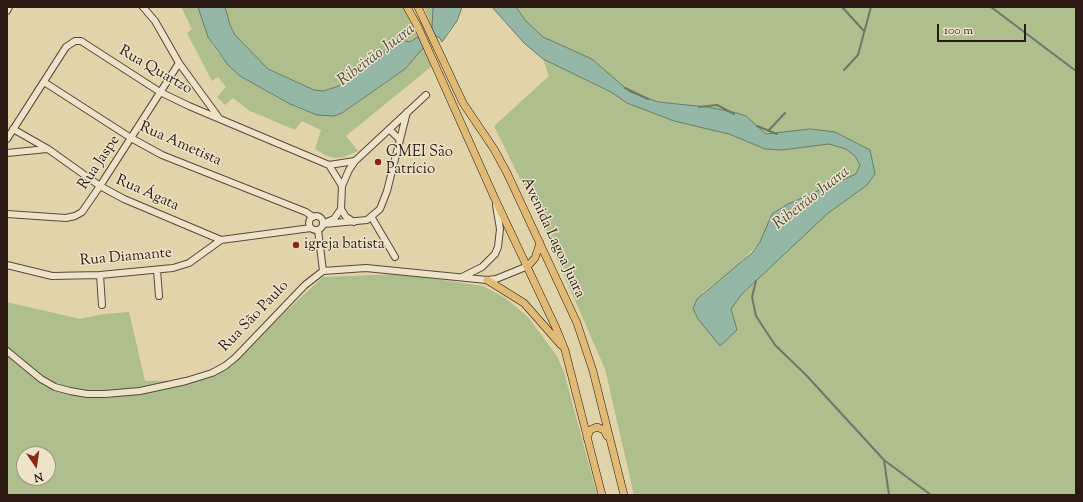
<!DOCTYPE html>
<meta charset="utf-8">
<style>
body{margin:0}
#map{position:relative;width:1083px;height:502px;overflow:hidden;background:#e2d4aa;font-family:"Sorts Mill Goudy",serif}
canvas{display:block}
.frame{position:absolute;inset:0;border:8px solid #2b1a14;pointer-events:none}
.north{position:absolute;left:16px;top:446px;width:40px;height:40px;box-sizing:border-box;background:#ece3c8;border:1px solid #9f9380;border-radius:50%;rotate:167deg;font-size:11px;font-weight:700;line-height:16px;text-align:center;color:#2b1a14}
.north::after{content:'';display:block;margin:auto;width:14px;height:18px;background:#8f2418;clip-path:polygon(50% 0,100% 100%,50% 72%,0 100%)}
.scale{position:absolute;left:937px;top:24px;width:89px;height:18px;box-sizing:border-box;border:2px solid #2b1a14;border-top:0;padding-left:5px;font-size:12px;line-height:14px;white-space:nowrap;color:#2b1a14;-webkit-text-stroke:3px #ece3c8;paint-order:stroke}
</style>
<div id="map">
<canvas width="1083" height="502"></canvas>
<div class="frame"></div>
<div class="north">N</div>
<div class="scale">100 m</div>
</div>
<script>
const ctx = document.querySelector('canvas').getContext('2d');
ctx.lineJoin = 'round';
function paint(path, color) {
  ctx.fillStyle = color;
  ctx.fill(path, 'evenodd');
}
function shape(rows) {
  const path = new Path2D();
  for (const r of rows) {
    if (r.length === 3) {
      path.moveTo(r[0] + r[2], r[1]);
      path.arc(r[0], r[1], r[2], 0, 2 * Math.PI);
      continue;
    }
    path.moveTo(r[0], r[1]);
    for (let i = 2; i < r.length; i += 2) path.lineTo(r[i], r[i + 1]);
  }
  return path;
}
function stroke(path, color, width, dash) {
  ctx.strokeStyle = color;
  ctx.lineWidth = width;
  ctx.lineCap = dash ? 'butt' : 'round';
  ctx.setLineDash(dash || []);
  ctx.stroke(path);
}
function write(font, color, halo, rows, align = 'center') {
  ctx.font = font + ' "Sorts Mill Goudy",serif';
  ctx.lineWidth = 3;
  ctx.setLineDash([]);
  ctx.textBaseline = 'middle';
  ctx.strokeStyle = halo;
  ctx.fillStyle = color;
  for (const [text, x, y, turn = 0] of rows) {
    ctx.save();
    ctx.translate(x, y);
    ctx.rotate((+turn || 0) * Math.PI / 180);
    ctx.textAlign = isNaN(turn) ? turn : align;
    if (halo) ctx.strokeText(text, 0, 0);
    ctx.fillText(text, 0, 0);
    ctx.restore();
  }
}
paint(shape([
 [181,7,198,7,208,37,217,52,240,76,290,104,303,110,325,116,342,113,397,75,405,69,424,47,432,66,346,136,358,151,344,157,335,158,327,156,315,149,321,130,302,121,295,130,250,111,233,98,225,105,217,97,226,87,218,77,212,81,187,33,192,29],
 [225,7,403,7,418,37,410,42,401,40,339,86,323,91,314,90,268,69,235,35,230,25],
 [424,7,433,7,432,27],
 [516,7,1076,7,1076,495,634,495,605,369,536,211,494,126,549,76,543,59,611,92,627,103,674,121,729,134,765,149,782,150,829,144,846,149,855,156,860,165,856,174,835,184,760,242,735,268,702,293,737,330,731,309,741,295,827,214,867,185,875,174,870,150,774,134,766,134,746,116,737,113,707,107,658,102,630,92,592,59,543,37,525,20],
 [402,274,483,286,505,298,528,317,557,356,564,372,597,495,7,495,7,302,80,319,103,314,129,312,145,381,201,380,232,366,284,313,323,277],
 [24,454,48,454,48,478,24,478]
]), '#aebe8c');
const water = shape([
 [198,7,225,7,230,25,235,35,268,69,314,90,323,91,339,86,379,59,393,42,401,40,410,42,418,37,424,47,405,69,342,113,334,116,317,115,290,104,240,76,228,65,208,37,198,7],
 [433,7,462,7,457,21,442,42,439,37,436,37,432,29,433,7],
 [492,7,516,7,525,20,543,37,592,59,630,92,658,102,707,107,737,113,746,116,766,134,810,129,835,132,870,150,875,174,867,185,827,214,741,295,731,309,737,330,720,346,698,319,693,309,697,299,752,253,760,242,772,214,788,204,856,174,860,165,855,156,846,149,829,144,782,150,765,149,729,134,674,121,627,103,611,92,543,59,524,43,492,7]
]);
paint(water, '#95b8a6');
stroke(water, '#6b796c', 1);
stroke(shape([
 [842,7,864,31],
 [991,7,1076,71],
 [844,70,858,55,871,7],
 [625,88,648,99],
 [699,107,717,105,734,114],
 [757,126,777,134],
 [768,131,785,113],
 [756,281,752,297,756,316,775,345,806,375,884,460,931,495],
 [884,460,889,495]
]), '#6b796c', 2);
const minor = shape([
 [143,7,155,21,179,63,219,118],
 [7,11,9,7],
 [44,82,131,138,162,155,306,212,313,217],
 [13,129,48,149,100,186,124,199,221,240],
 [389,129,400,140],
 [7,139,66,47,75,41,81,41,160,92,189,106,329,165,355,161,426,95],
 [7,153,47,149],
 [329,165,342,186],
 [341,209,346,217,354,222],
 [7,214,66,218,75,216,82,212,100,186,179,63],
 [316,223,7],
 [372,218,395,257],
 [327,222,334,219,341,209,342,186,349,170,355,161],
 [324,224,367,220,380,209,387,191,407,112],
 [318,230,323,271],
 [7,265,52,276,100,275,173,268,189,263,221,240,311,228],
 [157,270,159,296],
 [100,275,102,305],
 [462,277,482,267,495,254,498,247,500,229,496,205],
 [7,351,41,379,55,387,70,391,87,394,105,394,140,391,186,381,212,373,225,366,236,357,305,285,323,271,366,268,487,280,496,279,528,266]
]);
const major = shape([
 [407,7,418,27,495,199,556,328,565,350,602,495],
 [418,7,463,103,494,149,507,173,577,323,593,371,624,495],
 [528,266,535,258,540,243],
 [487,280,524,303,561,345],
 [587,438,590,430,597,427,604,430,607,436]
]);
stroke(minor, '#59483a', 8);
stroke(major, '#2b1a14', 8);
stroke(minor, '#ece3c8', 6);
stroke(major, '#e1ba75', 7);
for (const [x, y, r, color] of [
 [378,162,4,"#8f2418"],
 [296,245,4,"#8f2418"]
]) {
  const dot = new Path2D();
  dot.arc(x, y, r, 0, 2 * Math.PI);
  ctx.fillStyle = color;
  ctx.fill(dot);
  stroke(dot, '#ece3c8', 1.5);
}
write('15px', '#2b1a14', '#ece3c8', [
 ["Rua Quartzo",155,71,30],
 ["Rua Ametista",180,145,24],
 ["Rua Jaspe",100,163,-56],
 ["Rua Ágata",147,194,24],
 ["Avenida Lagoa Juara",552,238,65],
 ["Rua Diamante",126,258,-5],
 ["Rua São Paulo",255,317,-46]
]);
write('15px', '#2b1a14', '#ece3c8', [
 ["CMEI São",386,153],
 ["Patrício",386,170],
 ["igreja batista",304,245]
], 'left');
write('italic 16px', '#4b4940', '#ece3c8', [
 ["Ribeirão Juara",377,56,-37],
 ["Ribeirão Juara",812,199,-38]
]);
</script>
